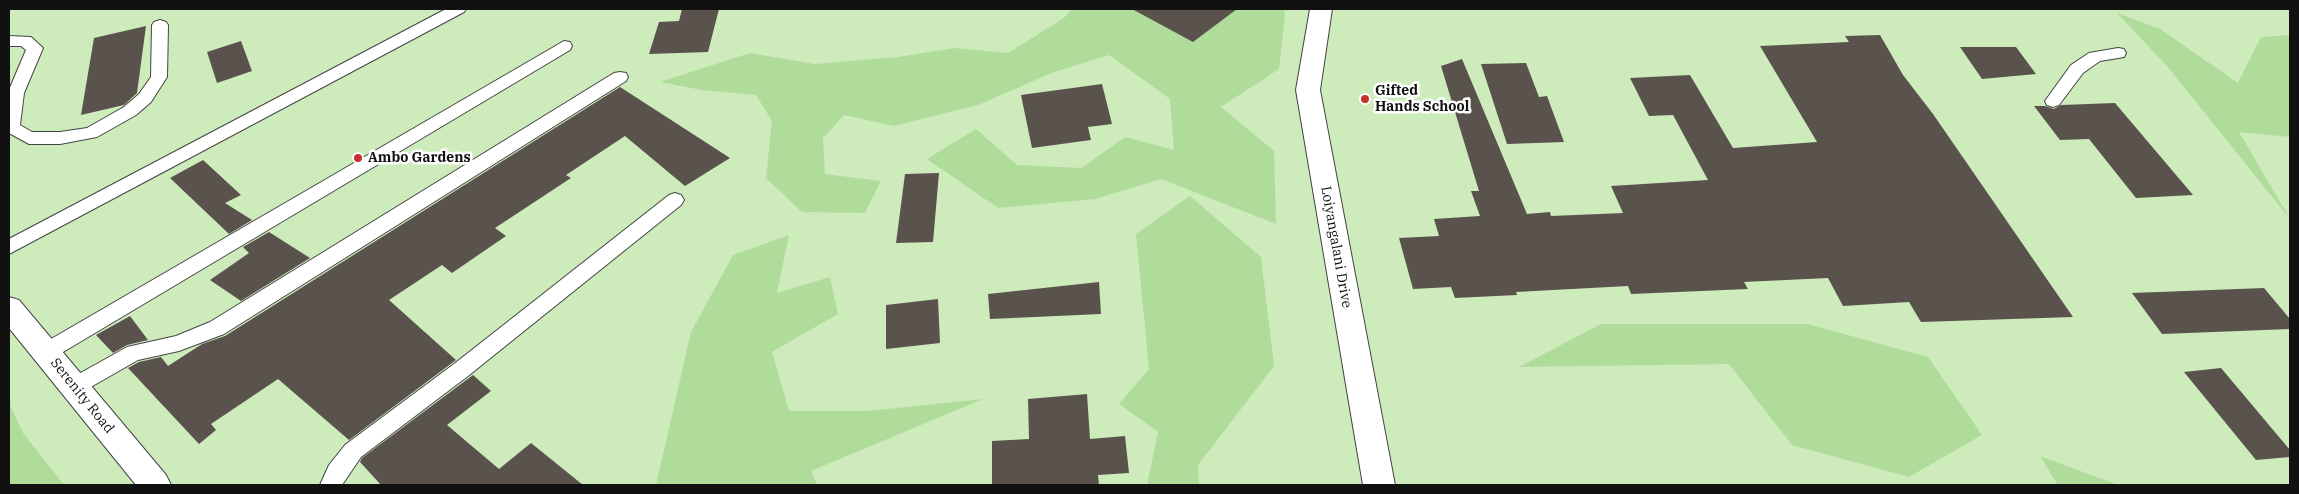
<!DOCTYPE html>
<style>
body{margin:0}
#map{position:relative;width:2299px;height:494px;overflow:hidden;background:#fffef4;font-family:"IBM Plex Serif",serif}
canvas{display:block}
.frame{position:absolute;inset:0;border:10px solid #111;pointer-events:none}
</style>
<div id="map">
<canvas width="2299" height="494"></canvas>
<div class="frame"></div>
</div>
<script>
const ctx = document.querySelector('canvas').getContext('2d');
ctx.lineJoin = 'round';
function paint(path, color) {
  ctx.fillStyle = color;
  ctx.fill(path, 'evenodd');
}
function shape(rows) {
  const path = new Path2D();
  for (const r of rows) {
    path.moveTo(r[0], r[1]);
    for (let i = 2; i < r.length; i += 2) path.lineTo(r[i], r[i + 1]);
  }
  return path;
}
function stroke(path, color, width, dash) {
  ctx.strokeStyle = color;
  ctx.lineWidth = width;
  ctx.lineCap = dash ? 'butt' : 'round';
  ctx.setLineDash(dash || []);
  ctx.stroke(path);
}
function write(font, color, halo, rows, align = 'center') {
  ctx.font = font + ' "IBM Plex Serif",serif';
  ctx.lineWidth = 5;
  ctx.setLineDash([]);
  ctx.textBaseline = 'middle';
  ctx.strokeStyle = halo;
  ctx.fillStyle = color;
  for (const [text, x, y, turn = 0] of rows) {
    ctx.save();
    ctx.translate(x, y);
    ctx.rotate((+turn || 0) * Math.PI / 180);
    ctx.textAlign = isNaN(turn) ? turn : align;
    if (halo) ctx.strokeText(text, 0, 0);
    ctx.fillText(text, 0, 0);
    ctx.restore();
  }
}
paint(shape([
 [9,9,2290,9,2290,485,9,485]
]), '#ceebbc');
paint(shape([
 [1072,9,1284,9,1285,16,1279,69,1221,107,1274,151,1276,224,1161,179,1095,199,998,208,927,159,976,129,1017,165,1082,168,1125,137,1174,150,1170,99,1109,55,1054,72,978,105,894,126,844,115,823,138,825,174,881,181,865,213,802,212,766,178,772,121,756,95,702,90,660,82,750,53,814,64,898,57,955,48,1008,53,1064,18],
 [2117,13,2160,29,2238,83,2261,37,2290,35,2290,137,2239,132,2290,219,2167,66],
 [1190,196,1261,257,1274,366,1198,465,1199,485,1147,485,1158,432,1119,404,1149,369,1136,234],
 [789,235,777,293,830,277,838,314,772,352,789,411,868,411,983,399,811,471,817,485,656,485,691,332,733,255],
 [1601,324,1808,324,1928,357,1982,435,1909,477,1792,445,1729,364,1519,367],
 [9,403,23,433,64,485,9,485],
 [2040,456,2118,485,2058,485]
]), '#b0dc9b');
paint(shape([
 [682,9,719,9,708,52,649,54,659,22,679,21],
 [1132,9,1237,9,1193,42],
 [146,26,137,93,124,105,81,115,94,38],
 [1880,35,1903,75,1933,114,2073,317,1921,322,1909,302,1843,306,1828,278,1744,282,1748,289,1631,294,1628,286,1516,292,1517,295,1455,298,1451,287,1413,289,1399,238,1439,236,1434,219,1480,216,1471,191,1479,191,1441,66,1462,59,1527,214,1550,212,1551,216,1623,213,1611,186,1708,180,1673,115,1649,116,1630,78,1690,75,1733,148,1817,142,1760,46,1849,42,1845,36],
 [241,41,252,71,217,83,207,52],
 [1960,47,2016,47,2036,74,1982,79],
 [1526,63,1539,97,1547,96,1564,142,1507,144,1481,64],
 [1102,84,1112,124,1088,127,1091,140,1032,148,1021,95],
 [620,87,730,158,685,186,625,136,566,175,571,178,495,228,506,236,452,273,442,265,389,300,456,360,349,440,278,379,211,424,216,430,199,444,128,368,139,362,161,357,168,366,202,344,225,336],
 [2115,103,2193,195,2136,198,2089,139,2060,140,2034,106,2045,106,2054,109,2061,105],
 [203,160,241,195,225,203,252,220,229,234,170,178],
 [939,173,933,242,896,243,905,174],
 [269,232,310,258,241,301,210,280,249,253,243,247],
 [1099,282,1101,314,990,319,988,294],
 [2264,288,2290,319,2290,329,2162,334,2132,293],
 [938,299,940,343,886,349,886,305],
 [130,316,148,340,127,345,113,353,96,335],
 [2221,368,2290,450,2290,457,2256,460,2184,372],
 [473,375,491,391,447,425,499,469,531,443,583,485,381,485,360,462,362,458],
 [1087,394,1090,439,1125,436,1129,473,1098,475,1099,485,992,485,992,441,1029,439,1028,399]
]), '#5a534d');
const lane = shape([
 [446,9,466,9,464,12,9,254,9,239,446,9],
 [160,20,166,22,168,25,167,77,151,102,136,115,97,137,60,144,29,144,9,133,9,90,26,50,21,46,9,46,9,36,31,37,43,48,24,93,20,125,32,132,60,132,87,128,124,107,139,94,151,77,152,25,154,22,160,20],
 [564,41,570,42,572,46,570,50,53,358,46,360,39,358,36,352,39,346,564,41],
 [2118,48,2124,49,2126,53,2124,57,2100,61,2083,73,2059,105,2053,107,2047,105,2045,101,2071,65,2089,53,2118,48],
 [620,72,626,73,628,77,626,81,224,334,179,351,138,360,82,392,75,394,68,392,65,386,68,380,127,347,176,336,210,322,614,73,620,72],
 [675,193,681,195,684,200,681,205,468,376,361,457,342,485,320,485,329,465,345,445,454,364,669,195,675,193]
]);
const street = shape([
 [1310,9,1332,9,1320,90,1395,485,1363,485,1296,90,1310,9],
 [9,297,19,300,166,475,171,485,136,485,9,328,9,297]
]);
stroke(lane, '#444', 2);
stroke(street, '#444', 2);
paint(lane, '#fff');
paint(street, '#fff');
for (const [x, y, r, color] of [
 [1365,99,5,"#c53225"],
 [358,158,5,"#c53225"]
]) {
  const dot = new Path2D();
  dot.arc(x, y, r, 0, 2 * Math.PI);
  ctx.fillStyle = color;
  ctx.fill(dot);
  stroke(dot, '#fff', 2);
}
write('bold 14px', '#111', '#fff', [
 ["Gifted",1375,91],
 ["Hands School",1375,107],
 ["Ambo Gardens",368,158]
], 'left');
write('14px', '#111', '#fff', [
 ["Loiyangalani Drive",1336,247,80],
 ["Serenity Road",82,396,51]
]);
</script>
